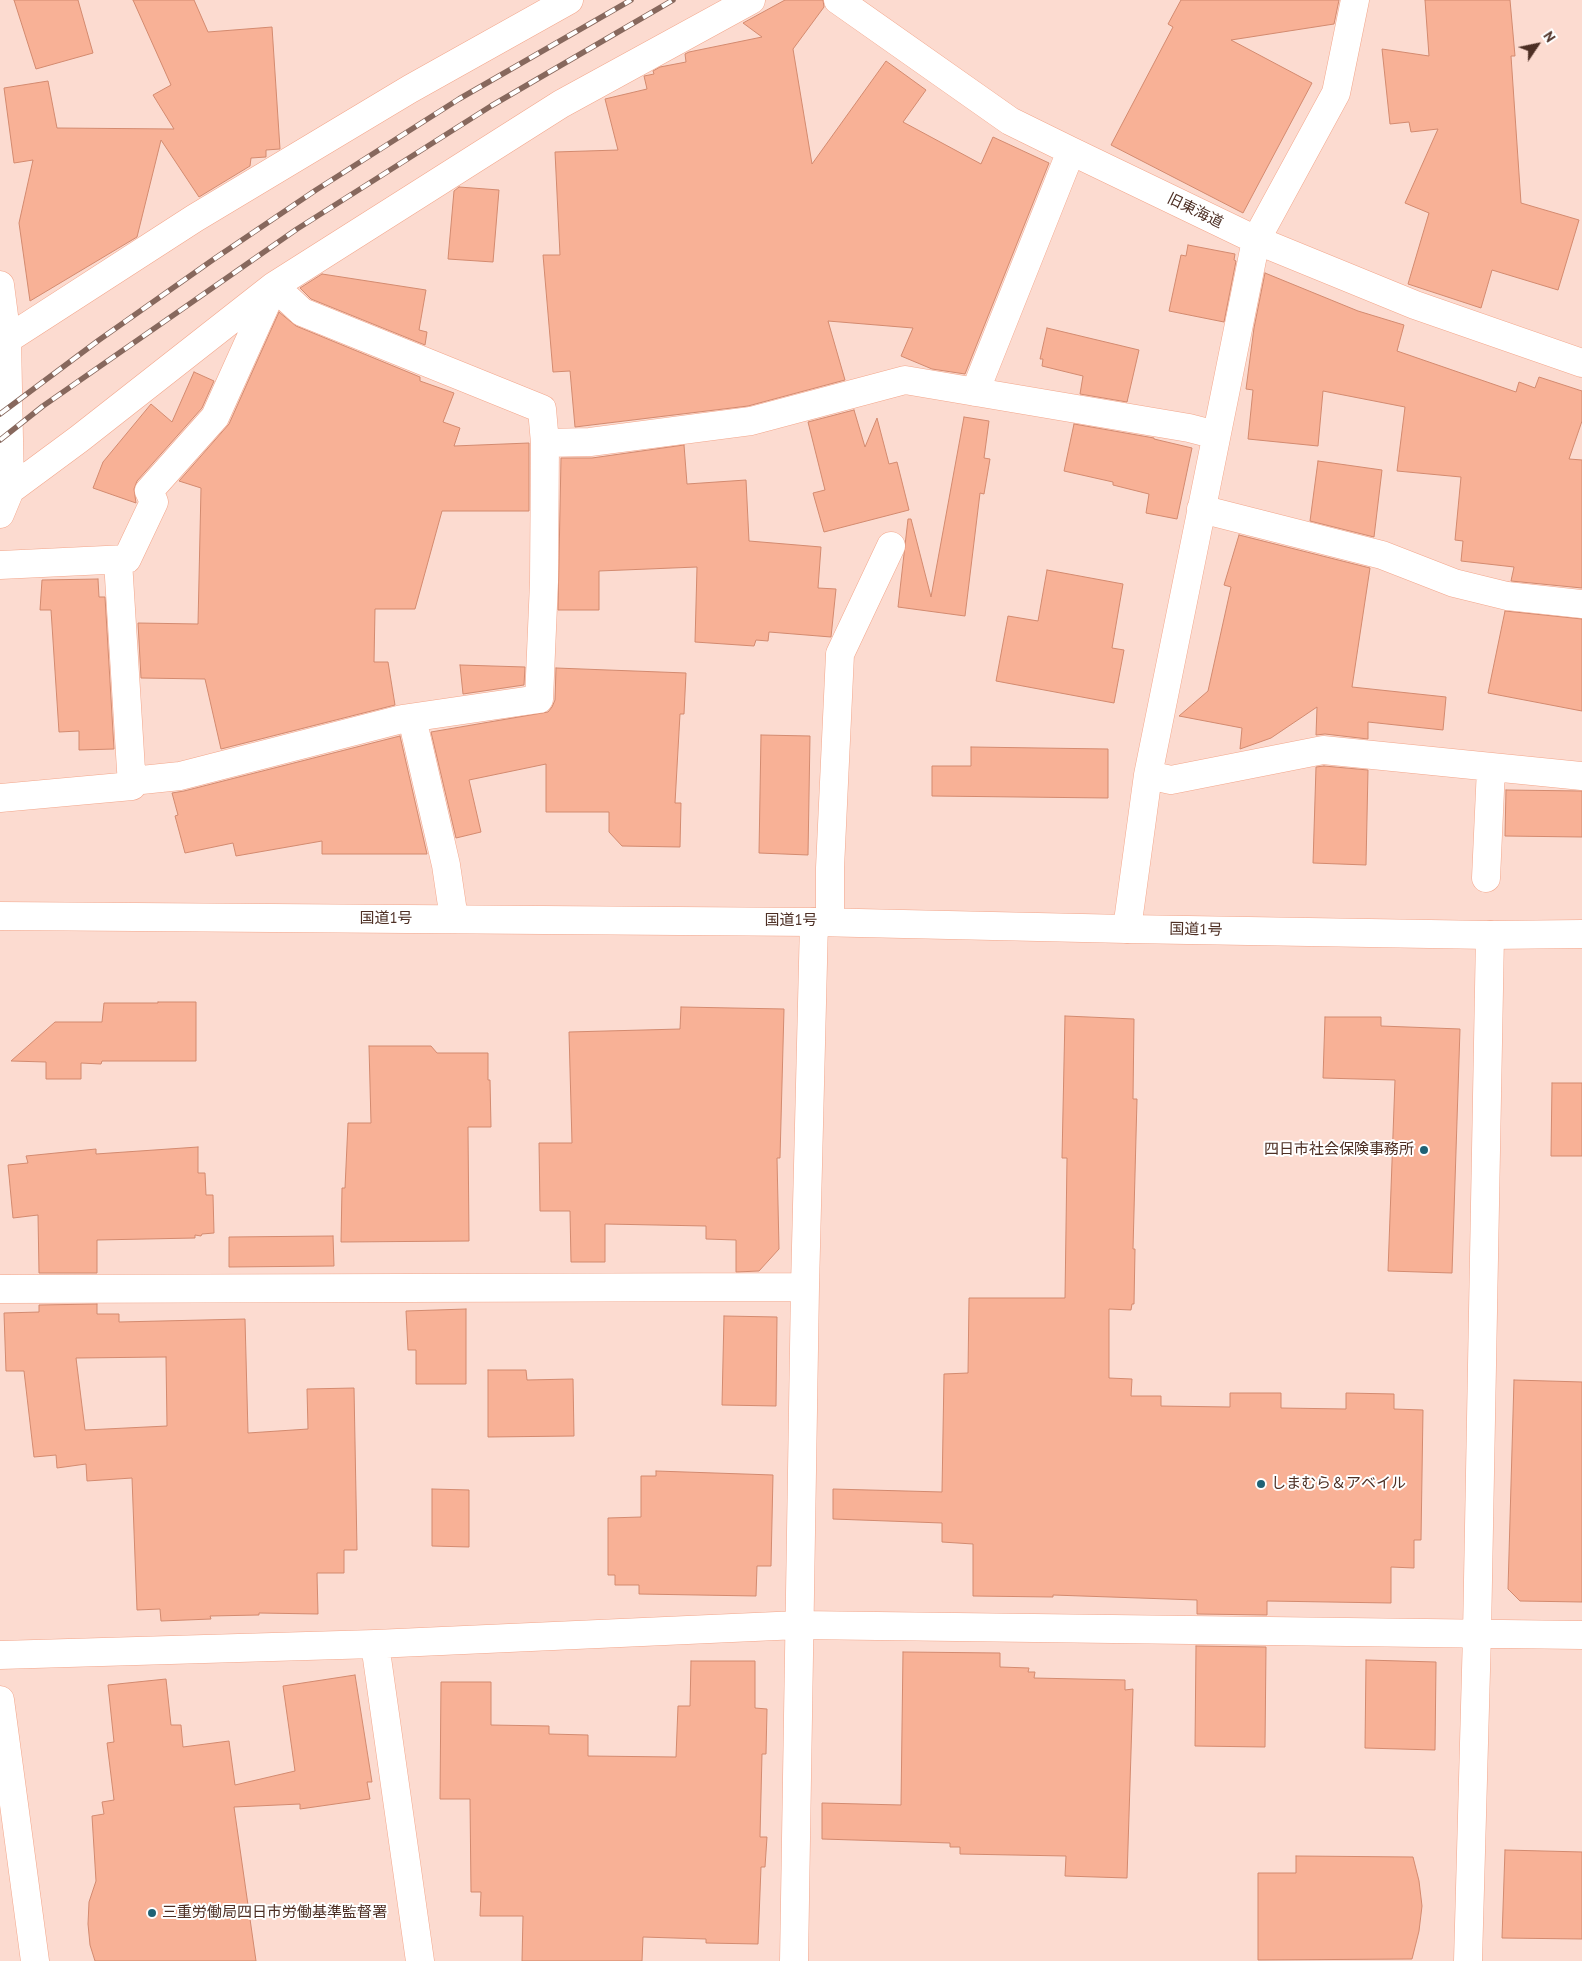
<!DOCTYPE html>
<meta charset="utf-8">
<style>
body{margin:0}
#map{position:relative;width:1582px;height:1961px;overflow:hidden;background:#fcdbd0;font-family:"PT Sans",sans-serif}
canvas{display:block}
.north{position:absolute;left:1512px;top:20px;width:50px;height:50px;-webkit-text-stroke:4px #fff;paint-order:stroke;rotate:56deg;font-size:14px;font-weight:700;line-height:20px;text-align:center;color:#4d2f24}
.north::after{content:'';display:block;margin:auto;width:18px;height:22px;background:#4d2f24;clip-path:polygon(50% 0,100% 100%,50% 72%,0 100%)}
</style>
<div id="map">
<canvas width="1582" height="1961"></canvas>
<div class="north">N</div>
</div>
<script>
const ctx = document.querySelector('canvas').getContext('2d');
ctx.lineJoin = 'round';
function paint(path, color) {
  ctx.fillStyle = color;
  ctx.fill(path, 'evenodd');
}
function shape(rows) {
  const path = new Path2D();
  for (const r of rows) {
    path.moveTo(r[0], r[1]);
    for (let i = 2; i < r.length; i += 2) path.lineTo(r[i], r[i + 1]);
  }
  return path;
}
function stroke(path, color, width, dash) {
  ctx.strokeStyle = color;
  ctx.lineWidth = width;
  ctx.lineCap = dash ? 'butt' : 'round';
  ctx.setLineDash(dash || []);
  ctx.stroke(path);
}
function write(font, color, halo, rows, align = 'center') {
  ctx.font = font + ' "PT Sans","Noto Sans JP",sans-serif';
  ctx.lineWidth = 4;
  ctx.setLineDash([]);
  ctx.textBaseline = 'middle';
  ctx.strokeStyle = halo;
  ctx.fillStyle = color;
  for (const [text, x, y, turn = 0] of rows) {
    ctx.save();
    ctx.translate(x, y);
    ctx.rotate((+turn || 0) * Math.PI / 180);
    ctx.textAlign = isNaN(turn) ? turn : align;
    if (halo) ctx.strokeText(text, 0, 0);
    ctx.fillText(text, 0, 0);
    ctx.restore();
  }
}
const building = shape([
 [14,0,78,0,93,53,36,69,14,0],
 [133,0,194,0,208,32,272,27,280,149,266,150,266,157,251,158,250,166,199,197,161,140,137,237,30,301,19,223,33,160,14,163,4,88,48,81,57,128,174,129,153,95,171,85,133,0],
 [785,0,823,0,824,7,793,49,812,164,886,61,926,90,903,122,981,164,993,137,1049,163,965,374,932,369,901,356,913,328,828,321,845,380,748,406,575,427,570,371,553,372,543,255,560,255,555,152,618,150,605,99,647,89,644,76,654,74,653,71,660,67,686,62,685,54,689,52,762,37,743,23,785,0],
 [1181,0,1339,0,1334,24,1231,40,1312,83,1243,213,1111,145,1173,27,1168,24,1181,0],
 [1425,0,1510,0,1515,56,1511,56,1521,203,1579,220,1558,290,1492,270,1481,308,1408,284,1429,213,1405,203,1438,129,1411,132,1409,122,1390,124,1382,49,1429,56,1425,0],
 [459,187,499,190,493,262,448,259,454,191,459,187],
 [1188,245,1235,254,1234,260,1236,261,1224,322,1169,311,1181,255,1186,256,1188,245],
 [1265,273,1358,311,1404,325,1397,351,1516,392,1519,382,1535,388,1539,377,1582,391,1582,421,1569,459,1582,460,1582,588,1511,581,1514,567,1461,561,1463,541,1455,540,1461,477,1397,471,1405,407,1323,391,1318,446,1248,439,1253,390,1246,389,1254,328,1265,273],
 [322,274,426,290,419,330,427,332,425,345,311,299,300,288,322,274],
 [279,312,296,326,420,377,420,381,454,393,443,422,460,428,454,446,529,443,529,511,442,511,415,609,375,609,374,662,388,662,395,705,221,749,205,679,141,678,138,623,198,624,201,488,179,481,229,424,279,312],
 [1047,328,1139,350,1127,402,1080,394,1083,376,1042,366,1043,359,1040,359,1047,328],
 [194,372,214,381,202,408,137,481,134,489,136,503,93,488,103,462,151,404,172,422,194,372],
 [854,410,865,447,877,418,889,464,897,462,909,510,824,532,813,493,825,490,808,422,854,410],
 [964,417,989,421,984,458,990,459,984,494,980,493,965,616,898,607,908,519,911,519,931,597,964,417],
 [1074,424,1154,438,1154,439,1192,448,1177,519,1146,513,1149,494,1113,485,1113,482,1064,471,1074,424],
 [684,445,687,484,746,480,749,541,821,547,818,588,836,589,831,637,769,632,768,641,756,640,754,646,695,642,697,567,599,571,599,610,558,610,561,458,592,458,684,445],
 [1318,461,1382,470,1374,537,1310,521,1318,461],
 [1239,535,1370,568,1352,687,1446,697,1443,730,1368,722,1368,739,1325,734,1316,735,1317,707,1271,738,1240,749,1242,728,1179,716,1208,691,1231,587,1224,585,1239,535],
 [1047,570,1123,584,1112,648,1124,650,1114,703,996,681,1008,616,1038,621,1047,570],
 [98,579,99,597,105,597,114,749,79,750,79,731,59,732,51,610,40,610,42,580,98,579],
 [1505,611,1582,619,1582,711,1488,693,1505,611],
 [460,665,525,667,524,685,463,694,460,665],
 [556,668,686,673,684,714,680,714,675,803,681,803,680,847,622,846,609,832,609,812,546,812,546,764,469,780,481,832,456,838,431,732,548,712,552,707,555,700,556,668],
 [761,735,810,736,808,855,759,853,761,735],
 [400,736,427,854,322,854,322,841,236,856,233,843,185,853,175,816,178,815,172,793,184,791,400,736],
 [971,747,1108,749,1108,798,932,796,932,766,971,766,971,747],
 [1324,766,1368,770,1366,865,1313,863,1316,767,1324,766],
 [1506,790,1582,791,1582,837,1505,836,1506,790],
 [158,1002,196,1002,196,1061,102,1061,101,1064,81,1063,81,1079,46,1079,46,1062,11,1061,55,1022,102,1022,104,1003,158,1003,158,1002],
 [681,1007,784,1009,780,1158,777,1158,779,1249,759,1271,736,1272,736,1240,706,1239,706,1226,605,1224,605,1262,571,1262,570,1211,540,1211,539,1143,572,1143,569,1032,680,1029,681,1007],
 [1065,1016,1134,1019,1133,1099,1137,1099,1133,1249,1135,1249,1134,1304,1132,1304,1131,1310,1109,1309,1109,1378,1132,1379,1131,1396,1161,1396,1161,1406,1230,1407,1230,1393,1281,1393,1281,1408,1346,1409,1346,1393,1394,1394,1394,1409,1423,1410,1421,1540,1414,1540,1414,1568,1391,1567,1391,1603,1267,1601,1267,1615,1197,1614,1197,1600,1053,1595,1053,1597,973,1596,973,1544,942,1542,942,1523,833,1519,833,1489,942,1492,944,1374,968,1373,969,1298,1065,1298,1067,1158,1062,1158,1065,1016],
 [1325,1017,1381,1017,1381,1026,1460,1029,1452,1273,1388,1271,1395,1080,1323,1078,1325,1017],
 [369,1046,431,1046,437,1053,488,1053,488,1080,490,1080,491,1127,468,1127,469,1241,341,1242,342,1188,345,1188,348,1123,371,1123,369,1046],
 [1552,1083,1582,1083,1582,1156,1551,1156,1552,1083],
 [198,1147,198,1173,205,1173,206,1195,213,1195,214,1233,202,1234,201,1236,195,1235,195,1238,97,1240,97,1273,39,1273,38,1215,13,1218,8,1165,28,1163,26,1156,96,1149,96,1154,198,1147],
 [333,1236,334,1266,229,1267,229,1237,333,1236],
 [97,1304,97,1314,119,1314,119,1322,245,1319,248,1433,308,1429,307,1389,354,1388,357,1550,344,1550,344,1573,317,1573,318,1614,259,1613,259,1615,210,1616,211,1619,161,1621,160,1609,137,1610,132,1478,87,1481,86,1464,57,1468,56,1455,34,1457,24,1371,6,1371,4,1313,39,1312,39,1305,97,1304],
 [166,1357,167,1426,85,1430,76,1358,166,1357],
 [466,1309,466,1384,416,1384,416,1350,408,1350,406,1311,466,1309],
 [724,1316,777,1317,776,1406,722,1405,724,1316],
 [488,1370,526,1370,527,1380,573,1379,574,1436,488,1437,488,1370],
 [1514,1380,1582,1382,1582,1602,1520,1601,1508,1589,1514,1380],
 [656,1471,773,1475,771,1566,757,1566,756,1596,639,1594,639,1585,615,1585,615,1575,608,1575,608,1518,641,1517,641,1476,656,1476,656,1471],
 [432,1489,469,1490,469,1547,432,1546,432,1489],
 [1196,1646,1266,1647,1265,1747,1195,1746,1196,1646],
 [903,1652,1000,1653,1000,1667,1029,1668,1028,1672,1035,1672,1034,1678,1125,1680,1125,1690,1133,1689,1127,1878,1065,1876,1066,1856,960,1854,960,1847,950,1847,950,1843,822,1839,822,1803,901,1805,903,1652],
 [1366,1660,1436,1662,1435,1750,1365,1748,1366,1660],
 [691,1661,755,1661,755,1708,767,1709,766,1754,762,1754,760,1837,767,1837,765,1867,761,1867,758,1944,706,1943,706,1939,643,1937,642,1961,522,1961,523,1916,480,1916,481,1892,471,1892,470,1799,440,1799,441,1682,491,1682,491,1725,549,1726,549,1734,588,1735,588,1756,676,1757,678,1706,690,1706,691,1661],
 [355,1675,372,1782,367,1782,370,1799,300,1809,300,1804,234,1807,256,1961,95,1961,90,1945,88,1924,89,1902,96,1881,92,1816,104,1814,102,1802,114,1800,107,1743,114,1742,108,1685,166,1679,171,1725,181,1725,183,1747,229,1741,235,1785,295,1771,283,1686,355,1675],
 [1505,1850,1582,1852,1582,1939,1502,1938,1505,1850],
 [1296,1856,1413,1857,1419,1881,1422,1906,1419,1931,1412,1959,1258,1960,1258,1873,1296,1873,1296,1856]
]);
paint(building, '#f8b196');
stroke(building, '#d38a6f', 1);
const minor = shape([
 [838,0,1010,121,1071,151,1256,240,1415,305,1582,363],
 [0,285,7,339,10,490,0,514],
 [0,344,195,218,410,89,569,0],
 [975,392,1071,151],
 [545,443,590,442,751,421,905,380,1189,428,1216,435],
 [10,490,79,439,274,286,561,104,751,0],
 [1201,509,1382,555,1454,583,1507,596,1582,604],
 [0,565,127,559,154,502,149,491,215,417,274,286,302,312,542,409,545,443,544,582,539,699,402,719,180,776,132,781],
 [412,718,446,865,454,919],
 [1148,775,1171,780,1323,750,1582,776],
 [0,798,132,786,118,561],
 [1486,878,1491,768],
 [830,922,830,868,840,654,891,546],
 [1127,929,1148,775,1256,240,1336,93,1355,0],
 [0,1289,805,1287],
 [375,1644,420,1961],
 [0,1655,375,1644,799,1625,1582,1635],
 [0,1700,35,1961],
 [794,1961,805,1287,814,922],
 [1468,1961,1477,1634,1490,935]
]);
const highway = shape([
 [0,916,814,922,1127,929,1490,935,1582,934]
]);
stroke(minor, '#f2a68b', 29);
stroke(highway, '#f2a68b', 29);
stroke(minor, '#fff', 28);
stroke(highway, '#fff', 28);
const rail = shape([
 [0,414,99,340,214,259,316,190,459,99,631,0],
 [0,440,43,406,297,229,491,106,673,0]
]);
stroke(rail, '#87685d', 5.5);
stroke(rail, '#fff', 4, [11]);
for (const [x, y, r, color] of [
 [1424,1150,5,"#1f6275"],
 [1261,1484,5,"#1f6275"],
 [152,1913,5,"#1f6275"]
]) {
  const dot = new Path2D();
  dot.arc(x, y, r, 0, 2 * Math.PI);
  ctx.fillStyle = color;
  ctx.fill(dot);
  stroke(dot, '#fff', 2);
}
write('15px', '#4d2f24', '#fff', [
 ["旧東海道",1195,211,26],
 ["国道1号",386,919],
 ["国道1号",791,921],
 ["国道1号",1196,930,1]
]);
write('15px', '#4d2f24', '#fff', [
 ["四日市社会保険事務所",1414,1150,"right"],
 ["しまむら＆アベイル",1271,1484],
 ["三重労働局四日市労働基準監督署",162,1913]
], 'left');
</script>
